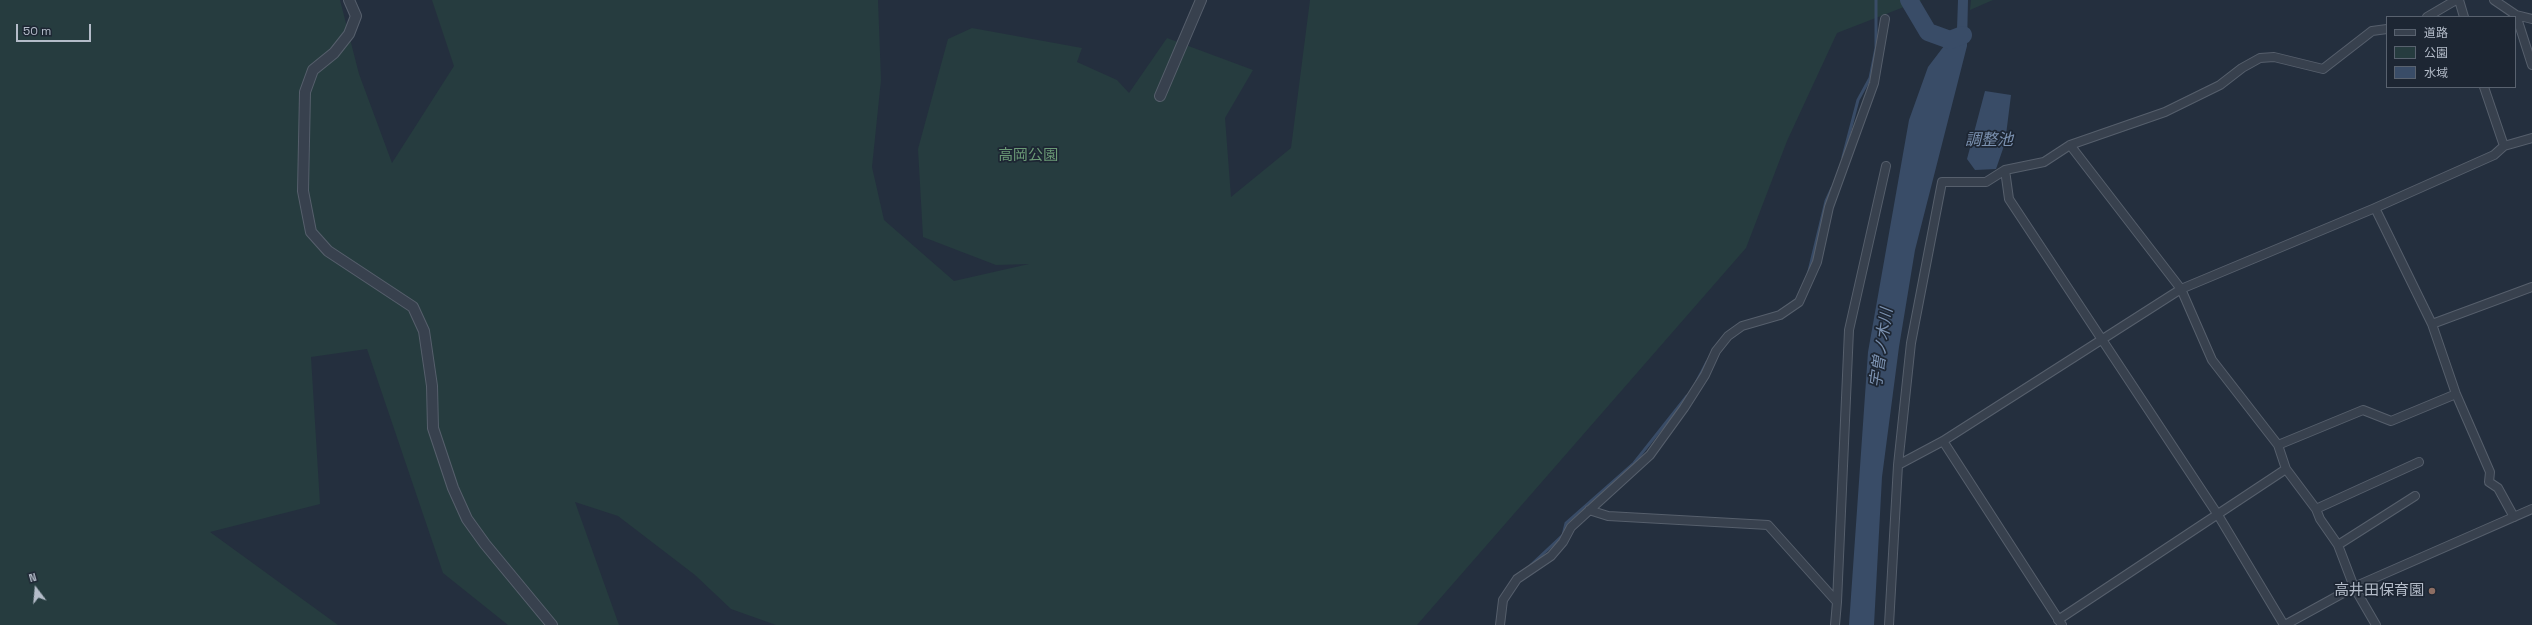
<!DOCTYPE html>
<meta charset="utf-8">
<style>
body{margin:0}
#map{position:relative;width:2532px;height:625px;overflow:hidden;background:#242f3e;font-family:"Space Grotesk","Noto Sans JP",sans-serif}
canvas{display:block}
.legend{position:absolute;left:2386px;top:16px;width:130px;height:72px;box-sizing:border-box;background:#1d2633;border:1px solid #59626f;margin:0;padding:5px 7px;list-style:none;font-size:12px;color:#b4bcc9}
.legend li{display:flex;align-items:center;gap:8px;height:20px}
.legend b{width:20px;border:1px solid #59626f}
.north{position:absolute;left:16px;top:569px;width:40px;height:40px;-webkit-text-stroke:3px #1d2633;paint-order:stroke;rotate:344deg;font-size:11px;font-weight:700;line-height:16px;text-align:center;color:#b4bcc9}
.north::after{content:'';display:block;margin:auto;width:14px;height:18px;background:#b4bcc9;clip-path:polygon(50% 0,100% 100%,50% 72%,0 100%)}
.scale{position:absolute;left:16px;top:24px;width:75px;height:18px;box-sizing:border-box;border:2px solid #b4bcc9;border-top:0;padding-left:5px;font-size:12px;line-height:14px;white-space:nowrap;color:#b4bcc9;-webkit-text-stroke:3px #1d2633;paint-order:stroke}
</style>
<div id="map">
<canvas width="2532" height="625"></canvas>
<ul class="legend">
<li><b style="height:5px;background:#38414e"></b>道路</li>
<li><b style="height:11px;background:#263c3f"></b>公園</li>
<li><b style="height:11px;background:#394c67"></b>水域</li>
</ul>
<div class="north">N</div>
<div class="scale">50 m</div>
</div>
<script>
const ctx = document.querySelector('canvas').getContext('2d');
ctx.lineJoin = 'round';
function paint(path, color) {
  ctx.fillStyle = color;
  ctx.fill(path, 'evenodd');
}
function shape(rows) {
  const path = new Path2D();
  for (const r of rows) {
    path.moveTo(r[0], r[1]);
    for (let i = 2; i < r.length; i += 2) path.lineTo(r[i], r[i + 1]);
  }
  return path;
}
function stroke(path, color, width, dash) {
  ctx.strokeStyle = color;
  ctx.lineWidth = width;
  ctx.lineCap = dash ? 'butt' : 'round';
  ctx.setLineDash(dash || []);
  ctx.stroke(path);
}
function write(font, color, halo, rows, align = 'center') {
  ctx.font = font + ' "Space Grotesk","Noto Sans JP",sans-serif';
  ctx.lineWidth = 3.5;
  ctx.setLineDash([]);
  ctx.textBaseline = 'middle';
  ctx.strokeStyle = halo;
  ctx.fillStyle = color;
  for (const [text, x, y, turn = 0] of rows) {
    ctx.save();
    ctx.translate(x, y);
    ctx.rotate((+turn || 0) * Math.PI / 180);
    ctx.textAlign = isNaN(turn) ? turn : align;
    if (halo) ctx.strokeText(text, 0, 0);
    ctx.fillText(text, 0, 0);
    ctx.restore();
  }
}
paint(shape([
 [0,0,340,0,359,74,392,163,454,66,432,0,878,0,881,80,872,167,884,220,954,281,1029,264,996,265,923,237,918,149,948,39,972,28,1082,48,1077,62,1117,80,1129,93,1167,38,1253,70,1225,118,1231,197,1291,148,1310,0,1922,0,1837,33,1787,141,1746,248,1417,625,776,625,731,609,695,575,618,516,575,502,619,625,508,625,443,573,367,349,311,357,320,504,210,532,338,625,0,625],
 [1971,0,1993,0,1970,10]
]), '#263c3f');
paint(shape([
 [1958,0,1968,0,1967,46,1915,250,1899,347,1882,477,1874,625,1849,625,1868,352,1909,120,1928,67,1957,29],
 [1985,91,2011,95,2005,143,1996,169,1975,170,1967,159]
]), '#394c67');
stroke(shape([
 [1843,157,1858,100,1870,78,1876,48,1876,0],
 [1809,271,1826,201,1832,188],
 [1697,381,1707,362],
 [1531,565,1563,535,1566,523,1634,463,1687,396]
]), '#394c67', 3);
stroke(shape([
 [1909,0,1928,32,1950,40,1963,35]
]), '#394c67', 18);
const minor = shape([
 [2459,0,2464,17],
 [2494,0,2516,15,2532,19],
 [2516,15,2532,65],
 [2427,17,2456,0],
 [2484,87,2504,146,2532,138],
 [2070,145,2181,289,2212,360,2278,445,2286,469,2316,509,2320,519,2338,545,2354,587,2376,625],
 [2005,170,2009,199,2218,515,2284,625],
 [2375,208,2432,324,2456,394,2490,472,2489,482,2498,488,2514,517],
 [2432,324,2532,287],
 [1943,441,2062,625],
 [2278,445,2363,410,2391,421,2456,394],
 [1898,465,1943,441,2181,289,2375,208,2494,155,2504,146],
 [2316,509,2419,462],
 [1589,510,1608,516,1768,525,1837,602,1835,625],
 [2338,545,2415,496],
 [1837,602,1849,330,1886,166],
 [2058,620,2286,469],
 [1500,625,1503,600,1517,579,1551,556,1563,542,1571,527,1650,455,1684,408,1705,375,1716,351,1728,336,1742,326,1780,315,1799,302,1817,262,1829,207,1874,83,1885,19],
 [1889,625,1898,465,1911,343,1942,182,1986,182,2005,170,2044,162,2070,145,2165,112,2220,85,2242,68,2260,58,2274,57,2323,69,2372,31,2387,29],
 [2285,625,2354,587,2532,509]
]);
const tertiary = shape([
 [349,0,356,16,349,34,334,53,313,70,305,92,303,191,311,232,328,251,413,307,424,331,432,386,433,428,453,488,467,519,485,544,552,625],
 [1160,96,1201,0]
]);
stroke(minor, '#565f6c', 10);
stroke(tertiary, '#565f6c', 12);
stroke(minor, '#38414e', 8);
stroke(tertiary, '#38414e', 10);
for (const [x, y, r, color] of [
 [2432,591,4,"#8d6e63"]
]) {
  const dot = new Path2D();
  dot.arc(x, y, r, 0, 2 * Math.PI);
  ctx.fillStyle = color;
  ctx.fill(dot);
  stroke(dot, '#1d2633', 1.5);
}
write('15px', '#6b9a76', '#1d2633', [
 ["高岡公園",1028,156]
]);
write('15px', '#b4bcc9', '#1d2633', [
 ["高井田保育園",2424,591]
], 'right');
write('italic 16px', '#7c92b1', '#1d2633', [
 ["調整池",1989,141],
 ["宇曽ノ木川",1882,348,-82]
]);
</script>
